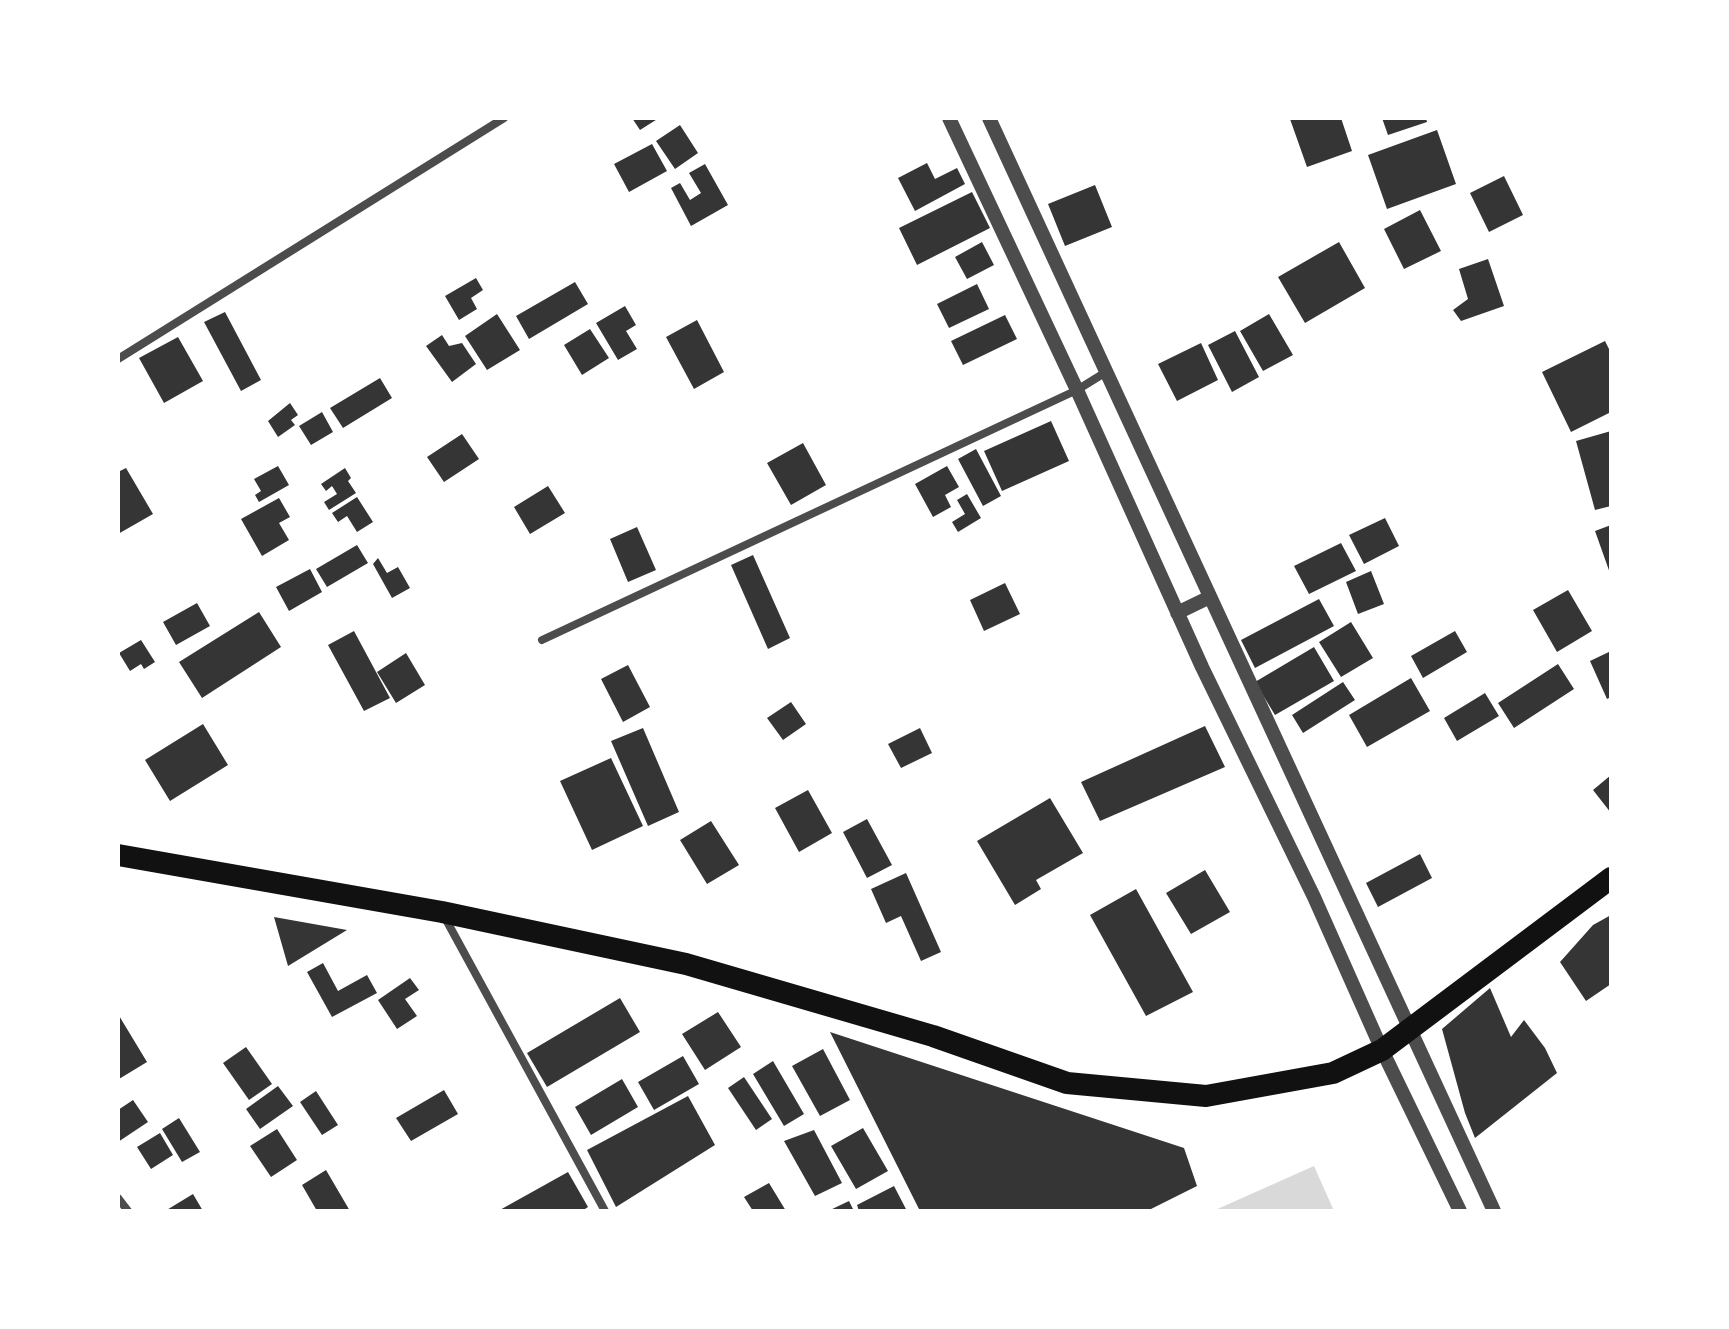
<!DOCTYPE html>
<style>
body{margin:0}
#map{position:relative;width:1729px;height:1329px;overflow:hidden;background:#fff;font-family:"PT Sans Narrow",sans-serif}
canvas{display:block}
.frame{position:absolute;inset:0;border:120px solid #fff;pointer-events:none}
</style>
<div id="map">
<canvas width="1729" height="1329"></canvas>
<div class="frame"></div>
</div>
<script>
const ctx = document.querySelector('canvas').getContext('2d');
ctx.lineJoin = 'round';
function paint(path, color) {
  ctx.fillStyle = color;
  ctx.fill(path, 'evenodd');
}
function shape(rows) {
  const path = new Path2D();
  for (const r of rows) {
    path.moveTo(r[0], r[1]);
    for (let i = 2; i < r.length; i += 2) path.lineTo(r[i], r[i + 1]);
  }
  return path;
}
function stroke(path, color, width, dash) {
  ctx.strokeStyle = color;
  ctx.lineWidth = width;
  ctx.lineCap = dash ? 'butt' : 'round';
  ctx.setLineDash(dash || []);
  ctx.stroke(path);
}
paint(shape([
 [1314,1166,1334,1211,1213,1211]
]), '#d9d9d9');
paint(shape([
 [632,118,659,118,640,130],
 [1293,118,1341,118,1352,151,1307,167,1290,119],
 [1382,118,1426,118,1427,122,1388,135],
 [680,125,698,153,675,169,656,141],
 [1437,130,1456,184,1387,209,1368,155],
 [652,144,667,171,629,192,614,164],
 [927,163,935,179,957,168,965,184,915,211,898,178],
 [705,164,728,205,691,226,671,188,680,183,690,200,701,193,689,173],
 [1504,176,1523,215,1489,232,1470,193],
 [1095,185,1112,227,1065,246,1048,204],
 [972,192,990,228,917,265,899,228],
 [1420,210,1441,251,1404,269,1384,229],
 [982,242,994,265,967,279,955,257],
 [1339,242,1365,288,1305,323,1278,277],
 [1488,259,1504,306,1461,321,1453,310,1468,299,1459,269],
 [476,278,483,290,471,298,477,309,459,320,445,296],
 [575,282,588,304,529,339,516,316],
 [977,284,989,309,949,328,937,304],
 [625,306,636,325,626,331,637,349,618,360,596,323],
 [225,312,261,380,241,391,204,322],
 [497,314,520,350,487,370,465,336],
 [1269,314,1293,355,1263,371,1240,331],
 [1005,315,1017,339,963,365,951,341],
 [697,320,724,372,694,389,666,337],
 [590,329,609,358,582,375,564,345],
 [1235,331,1259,377,1232,392,1208,345],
 [442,335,449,346,462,343,476,364,452,382,426,346],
 [178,337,203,381,164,403,139,358],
 [1605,341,1611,353,1611,412,1571,432,1542,372],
 [1201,343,1218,380,1177,401,1158,364],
 [380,378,392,398,343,428,330,408],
 [290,403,298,415,291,420,295,425,278,437,268,421],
 [322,412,333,432,311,445,299,426],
 [1051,421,1069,461,1002,491,984,451],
 [1611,431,1611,506,1595,510,1576,441],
 [462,434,479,459,444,482,427,457],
 [803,443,826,485,791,505,767,463],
 [976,449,1001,496,983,506,958,459],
 [278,466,289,485,259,502,255,495,261,491,254,479],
 [947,466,959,487,945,495,951,507,933,517,915,484],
 [126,468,153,514,118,534,118,472],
 [345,468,351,478,348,481,356,493,329,510,324,502,337,494,332,486,326,491,321,484],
 [548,486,565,513,530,534,514,507],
 [967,494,981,518,958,532,952,522,965,514,957,500],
 [357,497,373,522,357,532,347,516,338,522,332,513],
 [279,498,290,517,279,523,289,540,262,556,241,519],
 [1385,518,1399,546,1364,564,1349,535],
 [1611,525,1611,576,1595,531],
 [637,527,656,570,628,582,610,539],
 [1341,543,1356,571,1309,594,1294,566],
 [357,545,368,563,327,587,316,569],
 [753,555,790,638,768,649,731,565],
 [378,558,387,573,398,567,410,588,392,598,373,564],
 [310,569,322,592,289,611,276,587],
 [1371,571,1384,604,1358,614,1346,582],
 [1005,583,1020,614,984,631,970,600],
 [1568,590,1592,631,1557,652,1533,610],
 [1319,599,1334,626,1255,668,1241,640],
 [197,603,210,626,176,645,163,622],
 [259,612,281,647,202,698,179,662],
 [1351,622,1373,658,1341,677,1319,642],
 [354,631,390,698,364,711,328,645],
 [1455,631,1467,652,1423,678,1411,656],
 [141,640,155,662,144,669,141,664,130,671,119,653],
 [1314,647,1334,681,1275,715,1255,682],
 [1611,651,1611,697,1607,699,1590,661],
 [406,653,425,685,396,703,377,672],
 [1558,664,1574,689,1514,728,1498,703],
 [628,665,650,707,623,722,601,679],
 [1411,678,1430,711,1367,747,1349,715],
 [1343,682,1355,700,1303,733,1292,715],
 [1485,693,1499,716,1457,741,1444,718],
 [791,702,806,724,783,740,767,718],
 [203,724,228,765,170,801,145,760],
 [1205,726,1225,767,1100,821,1081,782],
 [643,728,679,812,648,826,611,741],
 [920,728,932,753,901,768,888,744],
 [611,758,643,826,592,850,560,781],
 [1611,775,1611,813,1593,790],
 [808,790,832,833,799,852,775,808],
 [1050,798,1083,853,1036,880,1041,889,1015,905,977,841],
 [867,819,892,865,867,878,843,832],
 [711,821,739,865,707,884,680,840],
 [1420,854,1432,878,1378,907,1366,883],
 [1205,870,1230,912,1191,934,1166,893],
 [906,873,941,952,921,961,901,916,886,923,871,889],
 [1136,889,1193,992,1146,1016,1090,915],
 [1611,915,1611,984,1586,1001,1560,962,1593,925],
 [274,917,347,930,288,966],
 [323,963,338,991,367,975,377,993,332,1017,307,972],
 [410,978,419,990,405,999,417,1016,397,1029,378,1000],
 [1490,988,1511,1037,1524,1020,1545,1048,1557,1073,1475,1138,1465,1113,1442,1029],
 [620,998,640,1032,547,1087,527,1053],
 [718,1012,741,1047,705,1070,682,1034],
 [118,1014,147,1062,119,1079,118,1077],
 [830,1032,1184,1148,1197,1186,1147,1211,920,1211],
 [246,1047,272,1084,249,1100,223,1063],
 [823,1049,850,1100,820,1116,792,1066],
 [683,1056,699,1084,654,1110,638,1082],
 [773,1061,804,1114,784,1126,753,1074],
 [744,1077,772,1119,756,1130,728,1088],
 [622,1079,638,1107,591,1135,575,1107],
 [278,1086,293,1106,260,1129,246,1109],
 [444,1090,458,1114,411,1141,396,1118],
 [316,1091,338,1125,322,1135,300,1102],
 [688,1096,715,1145,616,1207,587,1150],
 [133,1100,148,1122,118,1142,118,1110],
 [179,1118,200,1152,182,1162,162,1129],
 [863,1128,888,1171,856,1189,831,1146],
 [277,1129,297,1160,271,1177,250,1146],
 [814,1130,842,1183,815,1196,784,1141],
 [160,1133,173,1155,151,1169,137,1147],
 [326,1170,350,1211,317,1211,302,1185],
 [568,1172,588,1207,582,1211,498,1211],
 [769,1183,786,1211,753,1211,744,1197],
 [894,1186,907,1211,859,1211,857,1205],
 [193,1194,203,1211,165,1211],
 [849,1201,854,1211,828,1211]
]), '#353535');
stroke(shape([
 [118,359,504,118],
 [542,640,1077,390,1106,372],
 [444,916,605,1211],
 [118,1198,128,1211]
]), '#4c4c4c', 8);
stroke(shape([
 [949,118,1077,390,1202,667,1314,897,1382,1050,1460,1211],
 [989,118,1494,1211],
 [1177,613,1210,597]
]), '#4c4c4c', 14);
stroke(shape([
 [118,855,442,912,686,964,933,1036,1067,1083,1206,1096,1333,1073,1382,1050,1611,878]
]), '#111', 22);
</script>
